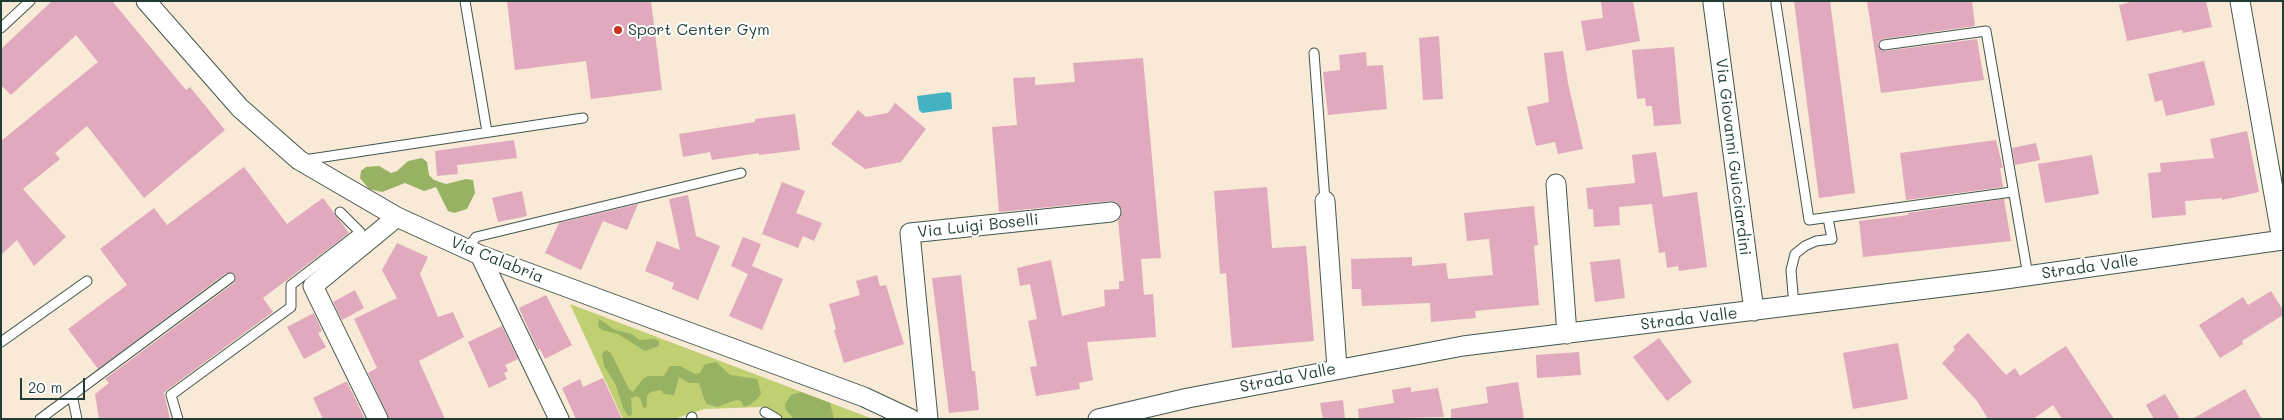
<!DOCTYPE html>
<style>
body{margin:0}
#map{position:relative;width:2284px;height:420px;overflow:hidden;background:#f9e9d7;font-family:Mali,sans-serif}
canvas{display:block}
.frame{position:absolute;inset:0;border:2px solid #1f3d34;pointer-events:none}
.scale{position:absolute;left:20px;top:378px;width:65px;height:22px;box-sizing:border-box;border:2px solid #1f3d34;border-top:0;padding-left:6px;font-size:15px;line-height:18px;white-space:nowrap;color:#1f3d34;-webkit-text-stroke:4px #fff;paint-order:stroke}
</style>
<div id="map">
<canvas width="2284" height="420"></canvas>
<div class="frame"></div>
<div class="scale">20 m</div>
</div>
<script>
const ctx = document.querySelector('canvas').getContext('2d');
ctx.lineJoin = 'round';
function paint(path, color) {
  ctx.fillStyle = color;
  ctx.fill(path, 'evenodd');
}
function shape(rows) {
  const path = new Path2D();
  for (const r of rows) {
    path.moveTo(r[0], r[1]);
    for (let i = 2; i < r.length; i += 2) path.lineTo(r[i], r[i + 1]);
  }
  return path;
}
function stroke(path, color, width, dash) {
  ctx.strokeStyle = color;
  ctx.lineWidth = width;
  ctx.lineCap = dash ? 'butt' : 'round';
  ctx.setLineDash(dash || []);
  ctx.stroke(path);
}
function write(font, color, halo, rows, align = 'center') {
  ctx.font = font + ' Mali,sans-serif';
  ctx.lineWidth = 4;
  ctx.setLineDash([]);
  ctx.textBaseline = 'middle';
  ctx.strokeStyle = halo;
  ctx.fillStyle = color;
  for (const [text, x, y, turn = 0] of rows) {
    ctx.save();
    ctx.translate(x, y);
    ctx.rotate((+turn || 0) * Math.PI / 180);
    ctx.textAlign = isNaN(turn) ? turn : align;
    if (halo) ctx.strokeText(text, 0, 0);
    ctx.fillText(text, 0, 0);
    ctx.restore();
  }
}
paint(shape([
 [570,304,873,419,781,419,763,407,704,409,674,419,623,419]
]), '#bfcf71');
paint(shape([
 [422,158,427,162,429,175,434,180,446,184,466,179,473,180,475,193,467,209,454,213,448,211,436,187,424,191,405,183,382,192,369,189,360,178,361,171,366,167,379,166,391,173,397,171,408,161],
 [599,319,615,330,632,334,639,340,654,339,659,341,659,346,645,351,618,334,602,330,598,326],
 [606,350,611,353,629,389,633,392,643,379,648,376,664,376,670,366,680,366,695,374,700,373,705,364,716,362,730,375,757,379,761,393,759,397,751,404,744,407,741,401,736,400,717,407,707,404,704,399,699,383,689,383,679,377,674,395,664,394,661,390,651,392,647,395,647,405,644,409,640,398,636,396,631,398,632,414,629,417,623,408,616,385,604,366,602,354],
 [801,392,830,403,834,419,794,419,786,410,785,404,791,395]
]), '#97b263');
paint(shape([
 [948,92,951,93,952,109,922,113,919,110,917,96]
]), '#44b2c0');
paint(shape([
 [52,1,112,1,186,90,190,87,225,130,144,198,87,126,55,153,60,159,23,189,66,237,34,266,17,240,1,255,1,141,98,62,76,35,11,95,1,85,1,49],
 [507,1,651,1,662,90,591,99,586,61,515,70],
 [1601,1,1633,1,1640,41,1586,51,1581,21,1603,18],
 [1794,1,1830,1,1855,193,1819,198],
 [1867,1,1972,1,1975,26,1883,39,1878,42,1878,46,1885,51,1977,39,1984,80,1881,93],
 [2134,1,2206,1,2212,27,2183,33,2182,30,2127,41,2119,5],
 [1439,36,1443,99,1423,100,1419,38],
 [1674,47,1681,124,1654,126,1652,106,1646,106,1645,98,1637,99,1632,50],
 [1563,51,1568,83,1583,149,1558,154,1555,142,1536,146,1527,107,1549,102,1544,53],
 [1366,52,1367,66,1383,65,1387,109,1328,115,1323,72,1340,70,1339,55],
 [1143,58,1161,258,1141,259,1144,295,1153,294,1156,337,1087,342,1093,380,1079,383,1080,389,1036,396,1030,367,1037,366,1028,321,1037,319,1030,284,1020,286,1017,268,1051,260,1062,316,1105,306,1104,290,1119,289,1119,281,1124,281,1118,220,1122,210,1116,202,1110,201,999,212,992,127,1017,125,1013,78,1035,77,1035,85,1075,82,1073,63],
 [2204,61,2215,105,2166,116,2162,100,2155,102,2148,74],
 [895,103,926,129,901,162,865,169,831,144,858,110,866,117,888,113],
 [795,114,800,150,759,155,759,153,712,160,710,152,683,157,679,134,755,122,755,119],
 [2247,131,2259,192,2222,200,2222,198,2185,201,2186,215,2152,218,2148,173,2161,172,2160,163,2214,158,2210,139],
 [514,140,517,158,457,165,458,174,437,176,435,151],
 [1996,140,2003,168,2000,168,2003,187,1906,200,1900,153],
 [2036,143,2040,160,2015,165,2012,148],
 [1656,152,1663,197,1697,192,1707,267,1679,271,1678,266,1667,268,1665,252,1659,253,1652,204,1619,207,1620,225,1594,227,1593,209,1588,209,1586,188,1635,183,1632,155],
 [2092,155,2099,194,2045,203,2038,164],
 [244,167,287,224,323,198,349,233,263,298,273,312,167,390,164,393,170,419,99,419,95,394,109,383,105,379,234,283,236,278,233,273,226,273,98,369,68,329,127,285,100,249,154,208,167,225],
 [782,182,805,191,796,213,822,223,814,241,803,236,798,248,762,234],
 [1267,187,1272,248,1306,246,1314,341,1232,348,1226,273,1220,274,1214,191],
 [522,191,527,216,498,222,492,198],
 [688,195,696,236,720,246,698,300,672,289,674,283,645,271,657,241,680,250,669,199],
 [2004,199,2011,241,1863,257,1859,221,1908,215,1908,213],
 [638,204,627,230,603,221,581,270,545,253,559,223],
 [1534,206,1538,245,1534,246,1539,305,1475,311,1476,318,1431,322,1430,303,1362,306,1361,289,1352,289,1351,259,1412,257,1412,266,1446,263,1448,279,1493,275,1489,239,1467,241,1464,213],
 [743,237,761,244,752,266,783,279,762,330,729,316,748,274,731,266],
 [397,243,428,257,420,274,438,317,453,312,464,337,419,361,445,419,389,419,368,373,377,368,354,319,397,298,382,270],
 [1620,259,1625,298,1595,302,1590,262],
 [877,275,880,286,886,285,904,344,844,363,834,330,836,329,829,304,860,295,856,281],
 [961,275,972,371,975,371,979,410,949,413,932,278],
 [355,290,364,308,342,320,333,302],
 [2271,291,2283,310,2283,315,2242,341,2243,344,2220,358,2199,325,2243,297,2248,305],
 [546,295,572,345,545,359,540,349,538,350,519,308],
 [314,313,322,331,318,333,326,347,304,359,287,327],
 [502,326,518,359,505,365,508,371,504,373,507,379,489,388,468,342],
 [1968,333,2006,375,2015,368,2020,376,2066,346,2114,419,2062,419,2053,405,2033,419,1988,419,1977,401,1942,363,1955,350,1953,347],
 [1659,338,1692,382,1667,401,1633,357],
 [1898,343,1908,399,1853,409,1843,353],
 [1579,352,1581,375,1537,378,1536,355],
 [603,378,622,419,576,419,562,388,580,379,583,387],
 [345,382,347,382,365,419,323,419,313,398],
 [1518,382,1524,419,1451,419,1451,409,1488,403,1486,387],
 [1411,387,1411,392,1438,388,1444,417,1359,419,1358,409,1394,403,1392,390],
 [2245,389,2262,419,2192,419],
 [2165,394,2180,419,2154,419,2146,405],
 [1343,400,1345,419,1323,419,1320,403]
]), '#e0a9bd');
const service = shape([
 [465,1,487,132],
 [1776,4,1809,220,2012,192],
 [1,28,30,1],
 [1884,45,1986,31,2028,276],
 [1314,53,1325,201],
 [304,160,583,118],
 [467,249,476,237,741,173],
 [1794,306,1791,270,1795,254,1805,246,1816,241,1832,239,1828,218],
 [1,342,87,281],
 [72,395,77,419],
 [765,412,777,419],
 [40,419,230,278],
 [178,419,171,395,291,307,291,285,360,232,340,212],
 [691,419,692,417]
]);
const minor = shape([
 [146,1,240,108,299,160,397,217,480,255,864,397,911,419],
 [2240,1,2282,240],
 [1713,3,1754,311],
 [1556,184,1567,334],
 [1325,201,1337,368],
 [480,255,559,419],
 [378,419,313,286,397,217],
 [928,419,910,233,1111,212],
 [1098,419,1188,398,1463,346,1991,281,2283,240]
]);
stroke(service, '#40574c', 11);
stroke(minor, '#40574c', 21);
stroke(service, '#fff', 9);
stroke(minor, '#fff', 19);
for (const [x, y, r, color] of [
 [618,30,5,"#c8321e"]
]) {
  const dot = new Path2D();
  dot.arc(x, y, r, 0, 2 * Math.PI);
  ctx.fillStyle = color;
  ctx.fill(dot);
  stroke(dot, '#fff', 2);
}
write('16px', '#1f3d34', '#fff', [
 ["Sport Center Gym",628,30]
], 'left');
write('16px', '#1f3d34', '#fff', [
 ["Via Giovanni Guicciardini",1733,157,83],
 ["Via Luigi Boselli",978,226,-6],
 ["Via Calabria",497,260,22],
 ["Strada Valle",2090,267,-8],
 ["Strada Valle",1689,319,-7],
 ["Strada Valle",1288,378,-11]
]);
</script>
